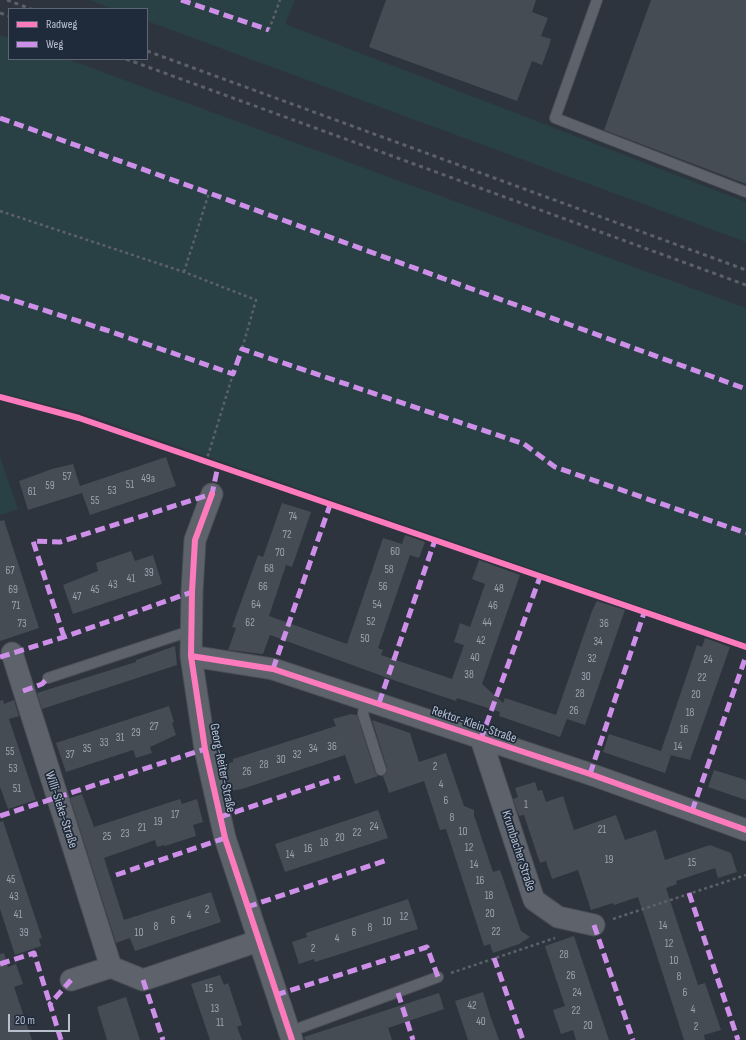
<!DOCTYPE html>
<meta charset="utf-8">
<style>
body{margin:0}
#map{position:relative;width:746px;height:1040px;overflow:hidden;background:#2d343e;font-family:"Sofia Sans Condensed",sans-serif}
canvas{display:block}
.legend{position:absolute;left:8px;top:8px;width:140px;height:52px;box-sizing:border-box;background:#1f2a3a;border:1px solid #5c6675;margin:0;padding:5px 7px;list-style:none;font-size:12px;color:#b8c0ce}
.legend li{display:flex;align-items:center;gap:8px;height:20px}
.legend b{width:20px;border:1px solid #5c6675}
.scale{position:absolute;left:8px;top:1014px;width:62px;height:18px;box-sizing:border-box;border:2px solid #b8c0ce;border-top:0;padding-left:5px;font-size:12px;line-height:14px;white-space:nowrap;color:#b8c0ce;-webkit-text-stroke:3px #1f2a3a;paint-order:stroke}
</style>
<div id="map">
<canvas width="746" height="1040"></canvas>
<ul class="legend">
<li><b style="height:5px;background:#fd7abc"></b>Radweg</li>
<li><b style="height:5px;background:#ce8fe9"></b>Weg</li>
</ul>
<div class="scale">20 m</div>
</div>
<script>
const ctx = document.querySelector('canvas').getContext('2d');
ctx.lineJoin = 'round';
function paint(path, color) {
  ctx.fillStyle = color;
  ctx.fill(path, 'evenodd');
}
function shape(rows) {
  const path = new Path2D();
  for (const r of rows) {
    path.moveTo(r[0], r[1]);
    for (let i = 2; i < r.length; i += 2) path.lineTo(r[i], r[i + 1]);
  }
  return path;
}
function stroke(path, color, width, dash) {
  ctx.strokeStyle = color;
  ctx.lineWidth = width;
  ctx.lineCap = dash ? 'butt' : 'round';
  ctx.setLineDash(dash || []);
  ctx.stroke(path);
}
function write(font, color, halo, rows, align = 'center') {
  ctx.font = font + ' "Sofia Sans Condensed",sans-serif';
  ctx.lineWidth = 3.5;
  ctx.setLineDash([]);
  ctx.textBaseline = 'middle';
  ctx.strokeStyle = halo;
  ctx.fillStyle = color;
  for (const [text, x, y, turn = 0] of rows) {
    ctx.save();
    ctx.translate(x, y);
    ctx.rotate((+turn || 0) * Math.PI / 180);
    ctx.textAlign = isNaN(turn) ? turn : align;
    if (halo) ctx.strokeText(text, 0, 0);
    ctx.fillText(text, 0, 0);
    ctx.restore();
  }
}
paint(shape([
 [90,0,295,0,285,24,746,202,746,242,147,21,147,9,114,9],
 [0,35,9,38,9,59,67,59,746,308,746,643,78,412,0,393],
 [0,457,18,509,0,515]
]), '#294045');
paint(shape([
 [386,0,536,0,532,12,548,18,541,36,551,39,549,46,542,65,532,61,517,101,369,47],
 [651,0,746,0,746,184,604,130],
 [166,457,176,486,90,515,82,493,28,510,19,481,52,469,73,464,80,486],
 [282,503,311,512,292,567,286,565,269,616,347,644,383,538,402,544,405,535,425,542,419,558,410,555,378,648,383,650,381,655,452,679,464,645,454,642,460,623,470,627,485,584,472,579,479,560,520,575,482,684,503,703,505,698,556,715,592,611,597,601,625,610,585,725,567,719,560,737,499,716,500,712,457,698,456,701,396,681,270,635,263,654,228,650,236,628,232,627,258,555,263,557],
 [4,520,39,628,0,641,0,521],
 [131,551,135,561,153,555,162,584,73,614,63,585,98,571,96,563],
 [705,638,730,647,690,760,666,754,671,755,665,773,603,752,609,734,661,751,697,645,702,647],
 [175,646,177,665,42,709,37,693,136,662,136,660],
 [3,700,4,704,14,700,19,716,9,719,36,800,8,809,0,787,0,701],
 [169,706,174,722,172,723,176,735,150,747,152,753,136,758,133,750,66,772,56,743],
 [351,714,357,715,375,772,378,776,355,784,345,755,242,789,228,791,223,765,233,762,233,759,336,726,333,719],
 [372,720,410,733,419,762,446,753,464,806,474,810,474,815,493,872,500,870,521,931,530,937,519,944,493,953,490,944,484,946,446,829,440,830,424,781,389,793,383,776,387,772,387,768],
 [714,770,746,780,746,800,708,787],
 [535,782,538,791,542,790,546,802,563,796,574,830,616,815,625,840,656,830,665,860,710,845,731,853,737,872,718,878,715,868,676,881,677,884,666,888,698,985,705,983,721,1030,704,1035,705,1040,684,1040,638,897,614,905,613,903,591,910,578,870,552,879,546,861,540,863,524,815,519,816,513,799,518,797,515,788],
 [82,794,94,827,180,799,182,804,197,799,203,822,193,825,196,836,165,846,164,845,157,847,155,840,104,858,124,920,211,892,221,922,135,951,130,938,116,943,70,798],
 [378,810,388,838,285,872,275,844],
 [3,821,42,938,39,939,41,946,15,955,0,909,0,822],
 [408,899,418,929,334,956,315,962,314,959,299,964,292,942,307,937,306,933],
 [574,936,583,963,609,1040,576,1040,573,1030,561,1034,553,1010,565,1006,545,946],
 [4,953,8,967,16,964,23,984,14,987,32,1040,0,1040,0,954],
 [220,975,224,985,228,983,242,1025,237,1027,242,1040,210,1040,191,984],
 [483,992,490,1015,499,1040,468,1040,455,1001],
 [439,993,444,1009,388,1028,392,1040,305,1040,304,1037],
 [126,997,140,1040,107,1040,97,1007]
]), '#464c54');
const lane = shape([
 [597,0,555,118,746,192],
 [48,678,181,634,192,634],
 [366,699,363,714,381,770],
 [289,1032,438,977]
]);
const street = shape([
 [212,494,195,540,192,592,191,656,205,749,225,838,292,1040],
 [12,653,111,967,143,980,258,941],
 [191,656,273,669,590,774,746,830],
 [481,739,534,900,558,917,594,925],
 [71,980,111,967]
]);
stroke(lane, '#4a4f56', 12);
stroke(street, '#4a4f56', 23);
stroke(shape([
 [269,30,280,0],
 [0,211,184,272,256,300,242,349],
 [184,272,209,193],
 [206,462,233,374],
 [613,919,746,875],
 [451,973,555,938]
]), '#5b6168', 2.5, [3, 3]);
stroke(lane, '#5e636b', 10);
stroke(street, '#5e636b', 21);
stroke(shape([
 [7,0,31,9],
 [0,13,9,16],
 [147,51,746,270],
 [126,59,746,285]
]), '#5c6169', 3, [4, 4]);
stroke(shape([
 [181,0,269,30],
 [0,118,209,193,746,389],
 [0,296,106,330,233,374,242,349,524,444,555,467,746,533],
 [64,637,33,541,60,542,212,494,218,466],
 [0,657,64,637,192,592],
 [273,669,330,505],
 [23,691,42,684,48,678],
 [379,703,435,540],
 [481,739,540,577],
 [590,774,644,613],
 [692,811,746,656],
 [0,816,205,749],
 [220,817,340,777],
 [116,875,225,838],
 [689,893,738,1040],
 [247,907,387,860],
 [594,925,633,1040],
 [494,958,523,1040],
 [0,964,34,953,50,1004],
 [143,980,163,1040],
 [398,993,413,1040],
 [276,995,427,947,438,977],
 [61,1040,50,1004,71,980]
]), '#ce8fe9', 5, [10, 5]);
stroke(shape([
 [0,397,79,418,746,647],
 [212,494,195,540,192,592,191,656,205,749,225,838,292,1040],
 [191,656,273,669,590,774,746,830]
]), '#fd7abc', 6);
write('11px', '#9ca3b0', null, [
 ["57",67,477],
 ["49a",148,479],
 ["51",130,485],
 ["59",50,486],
 ["53",112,491],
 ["61",32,492],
 ["55",95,501],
 ["74",293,517],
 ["72",287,535],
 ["60",395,552],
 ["70",280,553],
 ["68",269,569],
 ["58",389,570],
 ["67",10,571],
 ["39",149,573],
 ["41",131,579],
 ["43",113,585],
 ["66",263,587],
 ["56",383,587],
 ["48",499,589],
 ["69",13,590],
 ["45",95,590],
 ["47",77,597],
 ["64",256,605],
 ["54",377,605],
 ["71",16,606],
 ["46",493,606],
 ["52",371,622],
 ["62",250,623],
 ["44",487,623],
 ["73",22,624],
 ["36",604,624],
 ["50",365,639],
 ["42",481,641],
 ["34",598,642],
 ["40",475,658],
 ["32",592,659],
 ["24",708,660],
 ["38",469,675],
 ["30",586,677],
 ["22",702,678],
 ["28",580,694],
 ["20",696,695],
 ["26",574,711],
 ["18",690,713],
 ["27",154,727],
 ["16",684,730],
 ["29",136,733],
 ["31",120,738],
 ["33",104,743],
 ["36",332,747],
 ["14",678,747],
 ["35",87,749],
 ["34",313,749],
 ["55",10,752],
 ["37",70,755],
 ["32",297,755],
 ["30",281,760],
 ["28",264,765],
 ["2",435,767],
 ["53",13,769],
 ["26",247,772],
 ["4",441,785],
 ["51",17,789],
 ["6",446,801],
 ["1",526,805],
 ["17",175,815],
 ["8",452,818],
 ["19",158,822],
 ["24",374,827],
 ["21",142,828],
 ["21",602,830],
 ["10",463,832],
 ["22",357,833],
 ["23",125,834],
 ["25",107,837],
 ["20",340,838],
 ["18",324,843],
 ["12",469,848],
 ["16",308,849],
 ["14",290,855],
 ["19",609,860],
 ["15",692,863],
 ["14",474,865],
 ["45",11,880],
 ["16",480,881],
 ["18",489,896],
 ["43",14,897],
 ["2",207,910],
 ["20",490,914],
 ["41",18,915],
 ["4",189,916],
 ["12",404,917],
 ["6",173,921],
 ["10",387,922],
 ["14",663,926],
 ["8",156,927],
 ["8",370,928],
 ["22",496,932],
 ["39",24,933],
 ["10",139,933],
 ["6",354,933],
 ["4",337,939],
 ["12",669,944],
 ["2",313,949],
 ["28",564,955],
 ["10",674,961],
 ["26",571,976],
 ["8",679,977],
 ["15",209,989],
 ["24",577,993],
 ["6",685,993],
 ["42",472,1006],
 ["13",215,1009],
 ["4",693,1010],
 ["22",576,1011],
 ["40",481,1022],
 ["11",220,1023],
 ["20",588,1026],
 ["2",696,1027]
]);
write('13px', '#b8c0ce', '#1f2a3a', [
 ["Rektor-Klein-Straße",474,725,19],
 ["Georg-Reiter-Straße",222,768,79],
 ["Willi-Sieke-Straße",61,810,72],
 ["Krumbacher Straße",518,851,72]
]);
</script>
